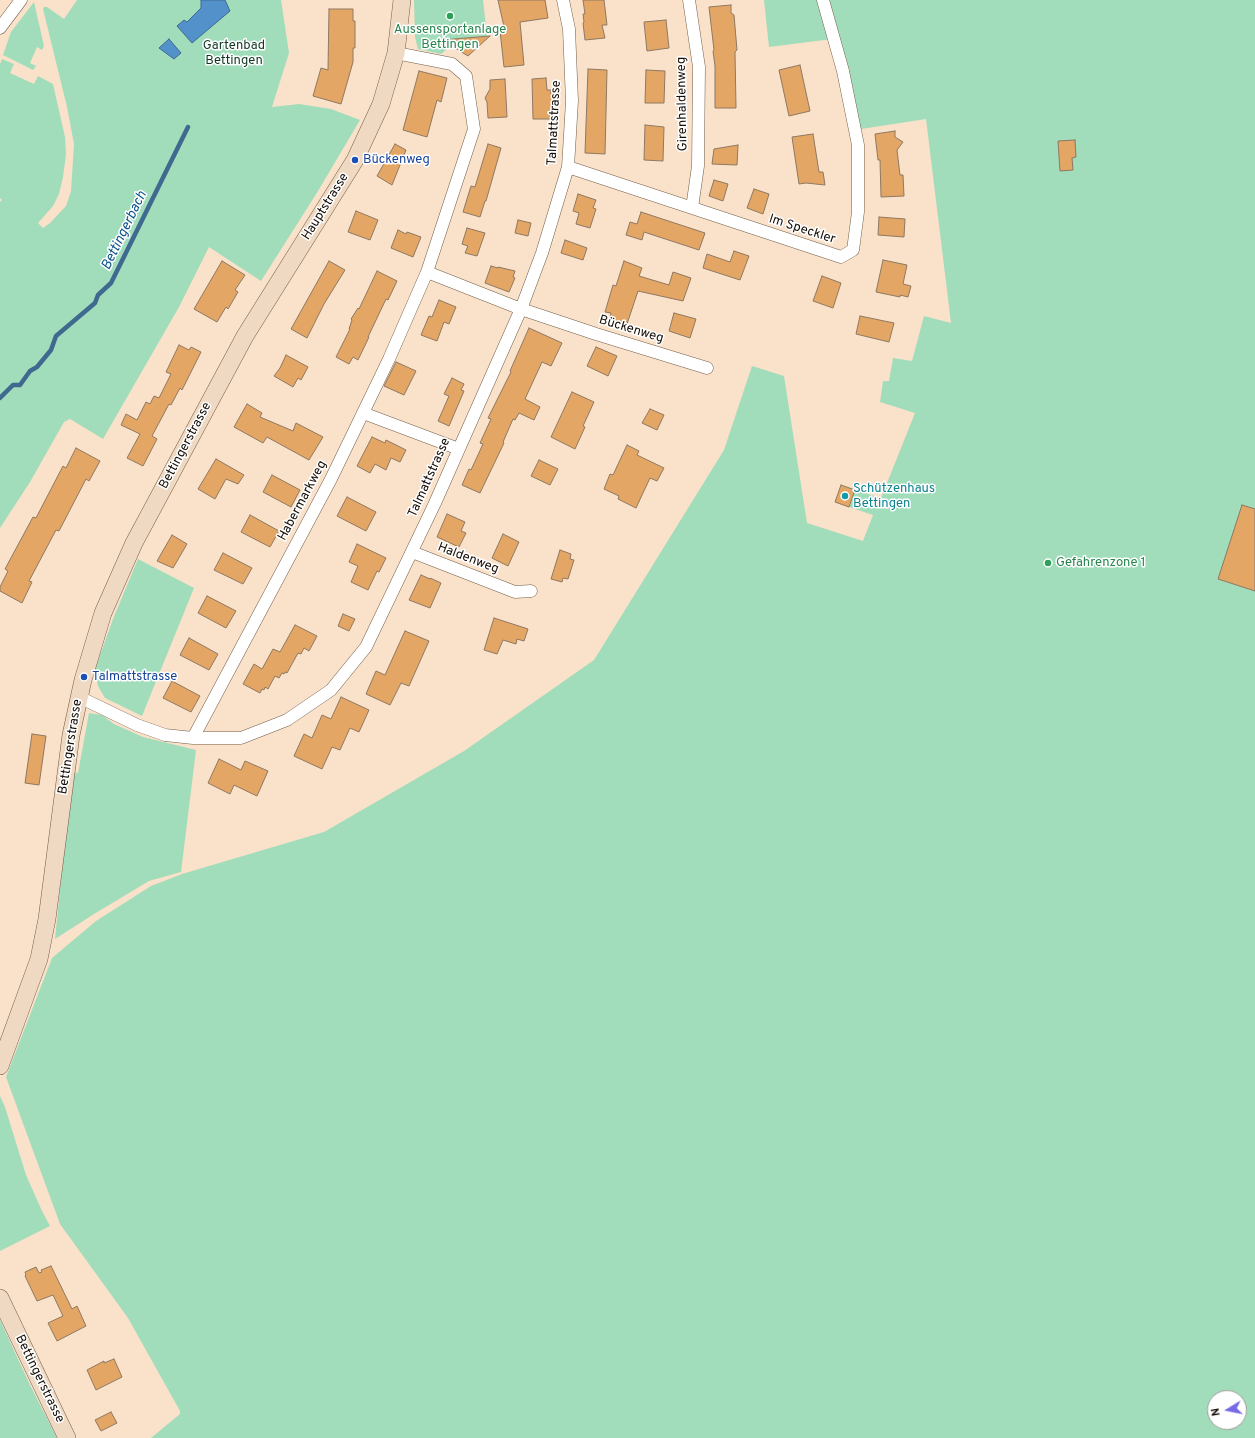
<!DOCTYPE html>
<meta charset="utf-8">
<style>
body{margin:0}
#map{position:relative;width:1255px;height:1438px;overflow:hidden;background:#fae1c9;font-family:Overpass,sans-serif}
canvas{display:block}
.north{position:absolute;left:1207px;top:1390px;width:40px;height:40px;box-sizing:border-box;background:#fff;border:1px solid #a19e9b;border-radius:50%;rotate:260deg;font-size:11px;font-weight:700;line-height:16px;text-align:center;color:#150d05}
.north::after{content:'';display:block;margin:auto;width:14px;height:18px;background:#766ae5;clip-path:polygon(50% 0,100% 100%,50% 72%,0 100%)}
</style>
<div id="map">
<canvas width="1255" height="1438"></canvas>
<div class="north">N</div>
</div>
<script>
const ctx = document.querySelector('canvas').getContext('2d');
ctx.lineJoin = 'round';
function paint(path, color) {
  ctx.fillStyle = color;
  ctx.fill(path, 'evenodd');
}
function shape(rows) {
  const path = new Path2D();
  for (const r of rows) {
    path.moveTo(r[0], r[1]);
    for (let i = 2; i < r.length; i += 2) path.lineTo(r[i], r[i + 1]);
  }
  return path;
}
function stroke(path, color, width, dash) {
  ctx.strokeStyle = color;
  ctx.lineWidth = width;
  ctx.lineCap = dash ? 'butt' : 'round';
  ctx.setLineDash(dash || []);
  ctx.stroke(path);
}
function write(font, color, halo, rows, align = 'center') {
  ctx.font = font + ' Overpass,sans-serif';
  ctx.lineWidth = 3;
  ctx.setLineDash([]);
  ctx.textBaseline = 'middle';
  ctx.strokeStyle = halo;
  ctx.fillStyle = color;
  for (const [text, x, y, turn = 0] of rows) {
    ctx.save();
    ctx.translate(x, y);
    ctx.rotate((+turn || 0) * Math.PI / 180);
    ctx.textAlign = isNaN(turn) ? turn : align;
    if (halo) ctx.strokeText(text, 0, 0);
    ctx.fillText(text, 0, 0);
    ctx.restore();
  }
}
paint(shape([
 [77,0,281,0,289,53,272,107,299,104,331,109,360,120,318,191,261,281,209,247,179,307,103,439,70,419,64,422,30,482,0,528,0,202,2,200,0,198,0,64,2,59,14,64,10,73,34,84,38,76,53,84,65,137,66,154,63,177,59,194,53,206,38,223,43,228,50,223,66,206,71,191,74,144,67,107,43,9,44,7,47,7,64,19],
 [414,0,483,0,487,36,446,40,447,49,441,54,418,49,415,37],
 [764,0,1255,0,1255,1438,151,1438,180,1414,180,1411,128,1318,60,1224,6,1077,52,958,96,921,151,886,182,874,324,832,464,751,594,660,724,450,752,366,784,376,807,523,863,541,873,515,849,507,855,490,881,498,915,413,880,402,883,381,889,381,893,358,912,361,924,316,951,323,926,119,861,129,840,38,769,47],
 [1215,1398,1239,1398,1239,1422,1215,1422],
 [34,2,44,46,42,50,37,47,30,63,36,66,33,70,3,55,11,32],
 [138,559,194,588,142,716,105,698,98,686,97,681,92,678,113,619],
 [89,713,102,715,114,724,143,737,196,750,181,872,149,881,94,914,55,939,72,772,78,773],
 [0,1096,5,1107,26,1175,42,1211,50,1226,0,1251],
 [0,1320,30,1385,57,1438,0,1438]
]), '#a1ddbb');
const water = shape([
 [201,0,225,0,230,11,192,43,177,26,184,20,187,22,201,8,201,0],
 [169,39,181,53,174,59,159,48,169,39]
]);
paint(water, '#5391cb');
stroke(water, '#406990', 1);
stroke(shape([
 [0,398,13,385,20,385,30,371,37,367,51,350,56,336,95,303,98,295,111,283,188,127]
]), '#406990', 4.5);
const building = shape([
 [498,0,545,0,548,18,520,22,524,65,504,67,500,31,505,31,498,0],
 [583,0,604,0,607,25,602,25,605,38,585,40,583,23,584,22,583,14,585,14,583,0],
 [731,5,731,13,734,15,737,50,735,52,736,108,715,108,715,66,713,51,714,50,709,7,731,5],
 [329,9,353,9,353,21,355,21,355,48,353,48,353,62,341,104,313,96,321,68,328,70,329,9],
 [666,20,669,48,647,51,644,22,666,20],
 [490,36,468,56,442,40,490,36],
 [800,65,810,111,789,116,779,70,800,65],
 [588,69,607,70,605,154,585,153,588,69],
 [646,70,665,71,664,103,645,103,646,70],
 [419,71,447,78,441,102,437,100,427,137,403,130,419,71],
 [546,78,547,90,551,90,551,94,554,97,553,103,553,119,533,119,532,79,546,78],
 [505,79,507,117,488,118,487,102,485,98,490,89,490,80,505,79],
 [645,125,664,127,663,161,644,160,645,125],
 [895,131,895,137,903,142,897,150,900,175,903,175,904,196,881,197,880,160,878,160,875,134,895,131],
 [813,134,819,172,823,172,825,185,806,183,799,184,792,137,813,134],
 [1075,140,1076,157,1072,158,1073,170,1060,171,1058,141,1075,140],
 [395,144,406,150,392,185,377,176,395,144],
 [488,144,501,148,486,201,485,201,480,217,463,212,471,186,475,187,488,144],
 [738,145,737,165,712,164,714,149,738,145],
 [714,180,728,184,723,201,709,196,714,180],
 [754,189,769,194,763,214,747,208,754,189],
 [578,194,596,200,593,208,596,209,590,228,576,224,579,213,573,211,578,194],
 [356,211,378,220,370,240,348,232,356,211],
 [641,212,705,233,699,250,644,232,642,240,626,235,630,222,637,224,641,212],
 [879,217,905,219,904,237,878,235,879,217],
 [518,220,531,223,528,236,515,233,518,220],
 [467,228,485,233,477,256,465,253,468,246,462,244,467,228],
 [398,230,406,234,407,232,421,237,413,257,391,248,398,230],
 [565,240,587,248,583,260,561,253,565,240],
 [734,251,749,256,740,280,703,268,707,254,730,262,734,251],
 [883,260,907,265,903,284,911,286,908,297,900,295,900,297,876,292,883,260],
 [222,261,245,275,235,290,238,292,228,309,226,307,217,322,194,309,222,261],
 [329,261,345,270,324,304,307,338,291,329,329,261],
 [624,261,642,268,639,276,669,285,673,272,691,278,683,301,638,291,627,324,610,319,611,313,605,312,613,285,616,286,624,261],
 [491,266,498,268,498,267,515,271,513,277,515,278,509,292,485,283,491,266],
 [377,271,397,281,388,300,386,299,368,337,369,337,358,360,353,357,349,364,336,357,350,329,349,329,352,320,351,319,358,308,359,309,377,271],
 [822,276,841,283,833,308,813,301,822,276],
 [439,300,456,307,449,324,444,322,437,341,421,335,429,316,432,317,439,300],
 [674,313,696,319,690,338,669,331,674,313],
 [860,316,894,323,889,342,856,334,860,316],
 [529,328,562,343,551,366,542,362,525,399,540,407,534,420,519,413,515,420,513,419,503,442,504,443,480,493,462,485,469,469,471,470,483,444,480,443,491,419,488,418,511,372,510,371,529,328],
 [179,345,189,350,191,347,201,352,182,390,180,388,171,405,169,404,152,436,157,439,143,466,127,458,140,434,121,425,126,414,137,420,146,402,150,404,154,396,159,398,171,374,166,372,179,345],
 [596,347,617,356,608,376,587,366,596,347],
 [286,355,308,367,301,380,298,378,293,387,274,376,280,368,286,355],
 [396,362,416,371,404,395,384,386,396,362],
 [452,378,464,384,461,390,464,391,449,426,438,421,449,396,444,394,452,378],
 [572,392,594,402,583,426,585,427,575,449,551,437,572,392],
 [247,404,262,413,260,417,293,431,296,423,323,437,309,460,267,437,263,443,234,427,247,404],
 [650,409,664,415,657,430,642,423,650,409],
 [372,437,385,443,386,440,406,450,400,462,391,458,386,470,375,464,370,473,357,466,372,437],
 [627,445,639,451,637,455,664,468,657,481,650,478,636,508,618,499,619,496,604,489,610,474,613,475,627,445],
 [76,448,100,461,89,481,86,479,59,531,56,530,29,581,32,582,22,603,0,591,0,587,8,571,5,569,33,517,36,518,63,466,66,468,76,448],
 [216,459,244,475,238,484,226,479,215,499,198,489,216,459],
 [539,460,558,469,550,485,531,476,539,460],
 [272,475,300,490,291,507,263,492,272,475],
 [841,485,855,490,849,507,835,502,841,485],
 [347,497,376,512,366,531,337,516,347,497],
 [1242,505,1255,509,1255,591,1218,579,1242,505],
 [447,514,465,522,461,531,466,533,459,547,437,537,447,514],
 [250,515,279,531,270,547,241,532,250,515],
 [503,534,519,542,508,566,492,558,503,534],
 [172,535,187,544,173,568,157,561,172,535],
 [357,544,386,558,379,572,377,571,368,590,351,582,358,566,349,562,357,544],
 [560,550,571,554,570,559,574,560,568,579,563,578,562,582,551,579,560,550],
 [223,553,252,568,243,584,214,570,223,553],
 [421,575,430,579,430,578,441,583,430,608,409,600,421,575],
 [207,596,236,611,226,628,198,613,207,596],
 [343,614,355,619,349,631,338,626,343,614],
 [494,618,528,629,524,641,517,639,516,644,503,640,497,654,484,650,494,618],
 [295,625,317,636,309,651,304,648,301,654,298,653,287,673,285,672,284,674,282,673,279,678,275,676,268,689,265,687,264,690,262,689,260,693,243,684,254,664,262,669,273,649,280,652,295,625],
 [405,631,429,641,409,686,401,683,390,705,366,694,376,671,385,675,405,631],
 [189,638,218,654,209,670,180,655,189,638],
 [172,681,200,696,191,712,163,698,172,681],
 [341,697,369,710,359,732,350,728,340,750,332,747,322,769,294,756,304,734,312,738,322,715,331,719,341,697],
 [32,734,46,736,39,785,25,783,32,734],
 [219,759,241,770,245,761,268,771,257,796,234,785,230,794,208,783,219,759],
 [51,1266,72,1309,77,1306,86,1326,57,1341,48,1323,63,1316,53,1295,37,1301,25,1276,26,1275,25,1272,36,1267,39,1273,42,1272,41,1270,51,1266],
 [114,1359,122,1377,96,1390,87,1370,104,1361,104,1363,114,1359],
 [111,1412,117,1423,101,1431,95,1420,111,1412]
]);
paint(building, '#e3a665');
stroke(building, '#8e7862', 1);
const street = shape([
 [689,0,699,67,698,166,692,208],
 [0,28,21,0],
 [396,53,452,64,466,76,474,129,427,272,521,309,596,334,707,368],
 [568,167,841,257,853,250,858,212,858,145,843,71,823,0],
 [363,413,459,449],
 [412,552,515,592,531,591],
 [79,697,137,725,165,735,193,738,241,738,287,720,331,690,366,647,435,503,521,309,542,253,568,167,572,101,569,29,563,0],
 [193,738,331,479,389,359,427,272]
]);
const secondary = shape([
 [0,1066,39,959,47,919,71,735,83,680,103,613,134,543,245,336,355,160,381,104,396,53,402,0],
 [0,1298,67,1438]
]);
stroke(street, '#735e49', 13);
stroke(secondary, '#735e49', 18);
stroke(street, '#fff', 12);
stroke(secondary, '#efd9c2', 17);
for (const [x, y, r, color] of [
 [450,16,4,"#2e9e5b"],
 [355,160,4,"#1a4fb4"],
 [845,496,4,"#0f9aa8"],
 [1048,563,4,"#2e9e5b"],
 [84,677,4,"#1a4fb4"]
]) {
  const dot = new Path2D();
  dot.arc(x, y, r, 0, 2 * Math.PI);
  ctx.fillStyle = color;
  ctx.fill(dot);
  stroke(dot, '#fff', 1.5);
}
write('13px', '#27864d', '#fff', [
 ["Aussensportanlage",450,30],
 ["Bettingen",450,45],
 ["Gefahrenzone 1",1056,563,"left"]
]);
write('13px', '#0f3624', '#fff', [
 ["Gartenbad",234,46],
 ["Bettingen",234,61]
]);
write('13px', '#150d05', '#fff', [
 ["Girenhaldenweg",683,104,-91],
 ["Talmattstrasse",555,123,-87],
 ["Hauptstrasse",326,207,-58],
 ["Im Speckler",802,230,18],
 ["Bückenweg",631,330,17],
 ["Bettingerstrasse",186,446,-62],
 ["Talmattstrasse",430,478,-66],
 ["Habermarkweg",303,501,-62],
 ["Haldenweg",468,559,21],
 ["Bettingerstrasse",71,747,-81],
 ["Bettingerstrasse",39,1379,64]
]);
write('13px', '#164399', '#fff', [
 ["Bückenweg",363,160],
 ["Talmattstrasse",92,677]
], 'left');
write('13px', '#0d838f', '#fff', [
 ["Schützenhaus",853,489],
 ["Bettingen",853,504]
], 'left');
write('italic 14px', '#0a5289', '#fff', [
 ["Bettingerbach",125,231,-64]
]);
</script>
